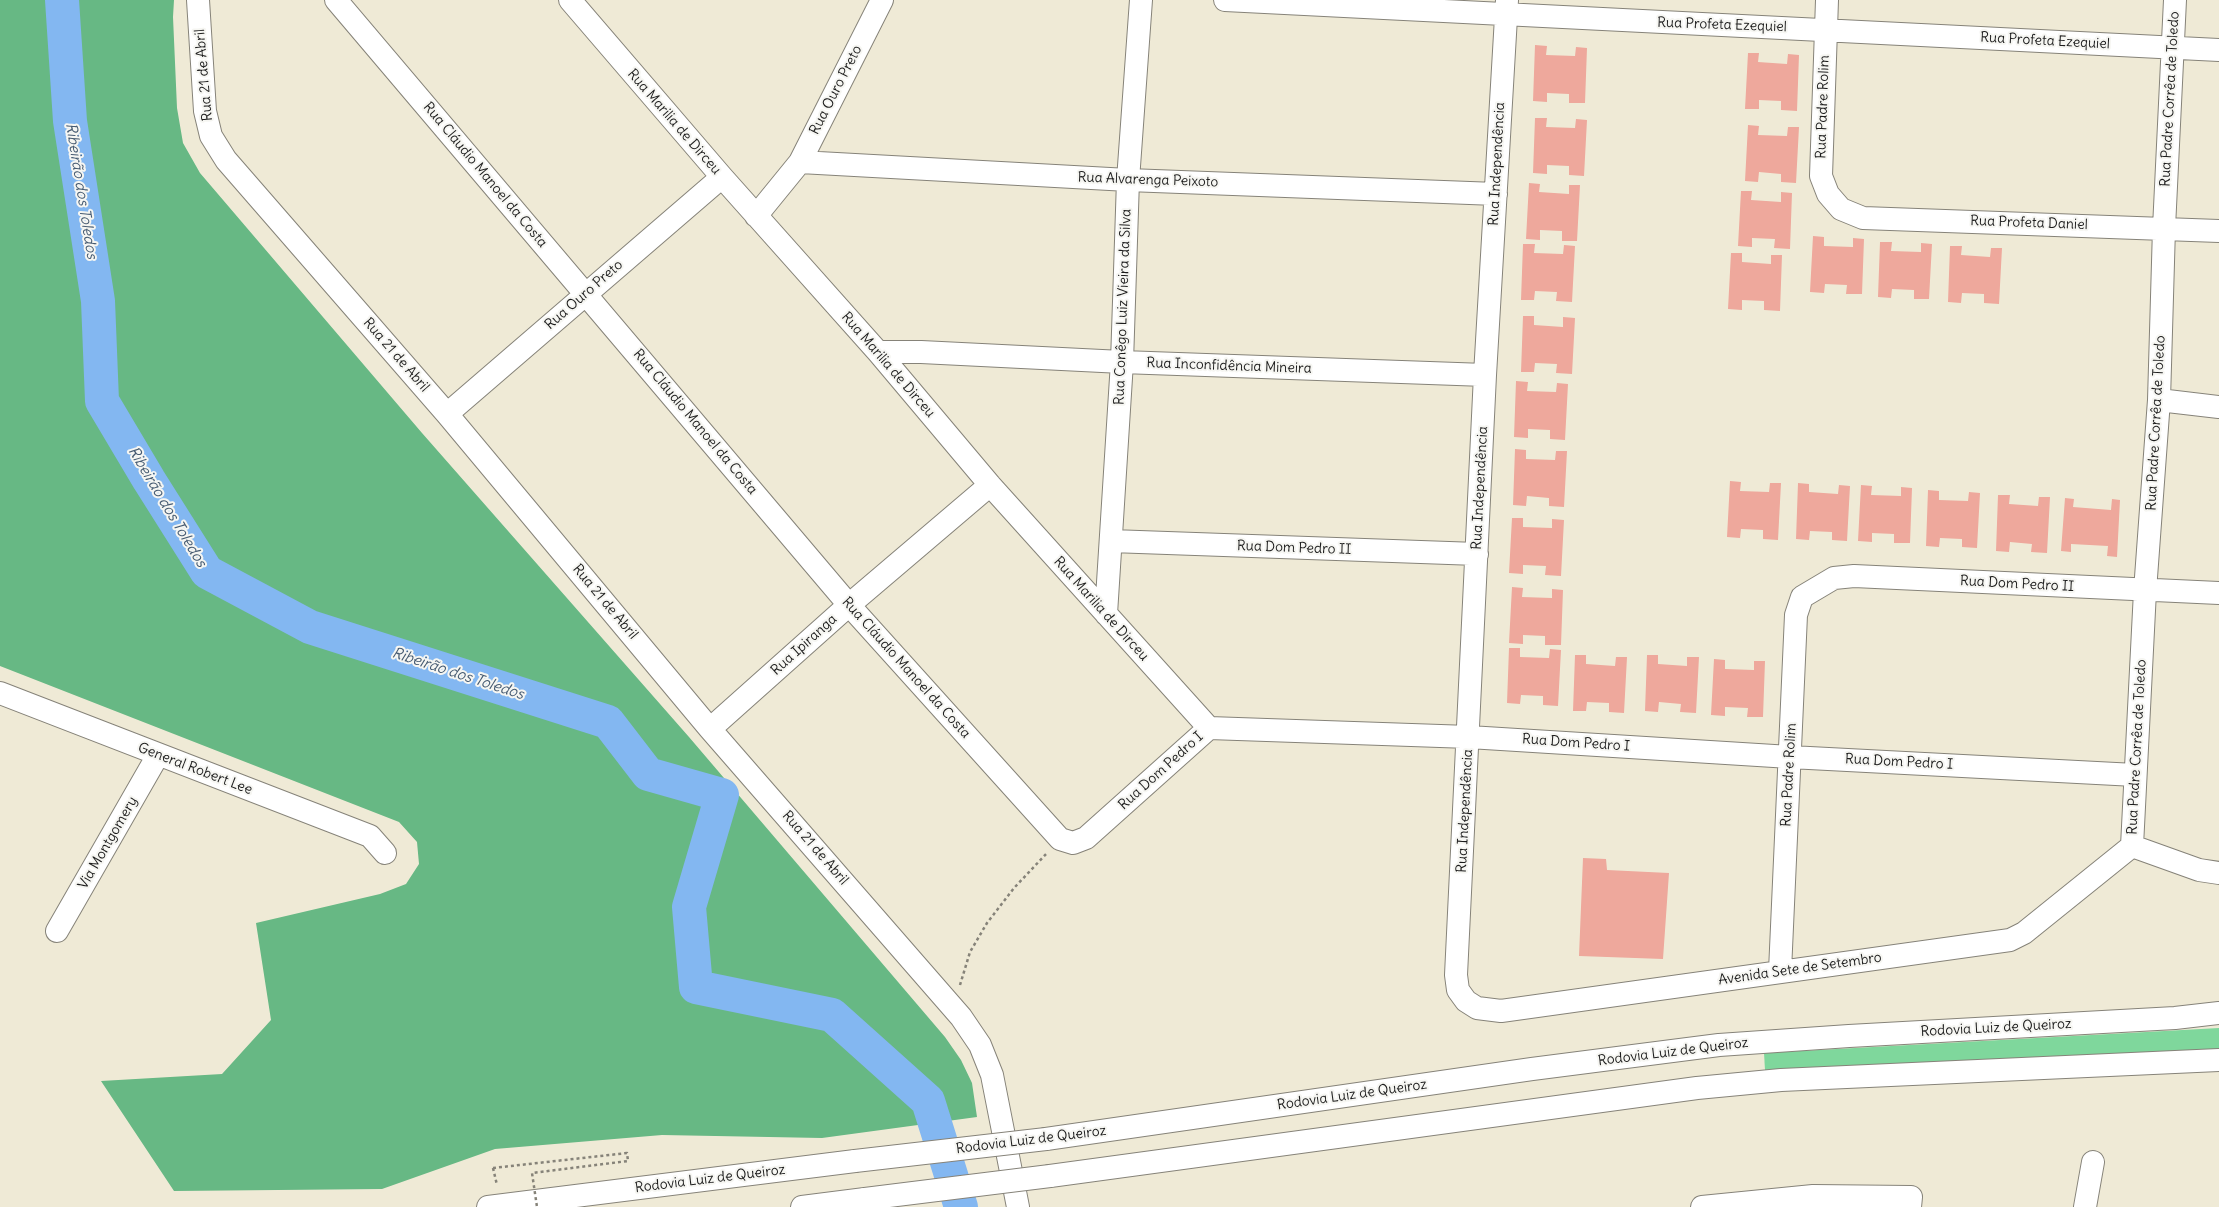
<!DOCTYPE html>
<meta charset="utf-8">
<style>
body{margin:0}
canvas{display:block;background:#efead6}
</style>
<canvas width="2219" height="1207"></canvas>
<script>
const ctx = document.querySelector('canvas').getContext('2d');
ctx.lineJoin = 'round';
function paint(path, color) {
  ctx.fillStyle = color;
  ctx.fill(path, 'evenodd');
}
function shape(rows) {
  const path = new Path2D();
  for (const r of rows) {
    path.moveTo(r[0], r[1]);
    for (let i = 2; i < r.length; i += 2) path.lineTo(r[i], r[i + 1]);
  }
  return path;
}
function stroke(path, color, width, dash) {
  ctx.strokeStyle = color;
  ctx.lineWidth = width;
  ctx.lineCap = dash ? 'butt' : 'round';
  ctx.setLineDash(dash || []);
  ctx.stroke(path);
}
function write(font, color, halo, rows, align = 'center') {
  ctx.font = font + ' Delius,sans-serif';
  ctx.lineWidth = 4;
  ctx.setLineDash([]);
  ctx.textBaseline = 'middle';
  ctx.strokeStyle = halo;
  ctx.fillStyle = color;
  for (const [text, x, y, turn = 0] of rows) {
    ctx.save();
    ctx.translate(x, y);
    ctx.rotate((+turn || 0) * Math.PI / 180);
    ctx.textAlign = isNaN(turn) ? turn : align;
    if (halo) ctx.strokeText(text, 0, 0);
    ctx.fillText(text, 0, 0);
    ctx.restore();
  }
}
paint(shape([
 [2219,1028,2219,1052,1765,1070,1764,1053]
]), '#7fd79c');
paint(shape([
 [0,0,174,0,173,17,177,108,183,143,200,173,422,433,689,737,945,1037,961,1060,972,1083,977,1117,822,1138,662,1135,495,1149,382,1189,174,1191,101,1081,222,1074,271,1020,256,923,380,894,406,884,419,864,417,842,399,822,0,666]
]), '#67b884');
stroke(shape([
 [62,0,70,121,98,301,102,401,149,480,207,572,310,627,608,722,648,774,722,795,689,907,696,987,832,1015,928,1101,961,1207]
]), '#83b7f1', 34);
paint(shape([
 [1535,45,1547,46,1546,55,1575,56,1576,47,1587,48,1585,103,1569,103,1569,94,1547,93,1547,102,1533,101],
 [1748,53,1759,53,1758,62,1787,64,1788,54,1799,55,1797,111,1781,110,1781,101,1759,100,1759,109,1745,109],
 [1535,118,1547,118,1546,127,1575,128,1576,119,1587,120,1584,176,1569,175,1569,166,1547,165,1547,174,1533,173],
 [1748,125,1759,126,1758,135,1787,136,1788,127,1799,127,1796,183,1781,182,1781,174,1759,172,1758,182,1745,181],
 [1529,183,1540,184,1539,192,1569,194,1569,185,1580,185,1577,241,1562,241,1562,231,1540,230,1540,240,1526,239],
 [1741,191,1752,191,1751,200,1781,202,1781,192,1792,193,1790,249,1774,248,1775,239,1752,238,1752,247,1738,246],
 [1813,236,1824,237,1824,246,1853,247,1853,238,1864,239,1862,294,1846,294,1847,285,1825,284,1824,293,1810,292],
 [1880,242,1892,242,1891,251,1921,252,1921,243,1932,244,1929,299,1914,299,1914,290,1892,289,1891,298,1878,297],
 [1523,244,1535,244,1534,253,1563,254,1564,245,1575,246,1572,302,1556,301,1557,292,1535,291,1534,300,1521,300],
 [1950,246,1962,246,1961,255,1990,257,1991,248,2002,248,1999,304,1984,303,1984,294,1962,293,1961,303,1948,302],
 [1731,253,1742,253,1742,262,1771,264,1771,255,1782,255,1780,311,1764,310,1764,301,1742,300,1742,310,1728,309],
 [1523,316,1534,316,1534,325,1563,327,1563,317,1575,318,1572,374,1556,373,1557,364,1535,363,1534,372,1521,372],
 [1516,381,1528,382,1527,391,1556,392,1557,383,1568,384,1565,440,1550,439,1550,430,1528,429,1528,438,1514,437],
 [1515,449,1526,450,1526,459,1555,460,1556,451,1567,451,1564,507,1549,506,1549,498,1527,496,1526,506,1513,505],
 [1730,481,1741,482,1740,491,1769,492,1770,483,1781,483,1778,540,1763,539,1763,530,1741,529,1740,538,1727,537],
 [1798,483,1809,484,1809,492,1838,494,1839,485,1850,486,1847,541,1832,540,1832,532,1810,531,1809,540,1796,539],
 [1861,485,1872,486,1871,495,1901,496,1901,487,1912,488,1910,543,1894,543,1894,534,1872,533,1872,542,1858,541],
 [1928,490,1939,491,1939,500,1968,501,1969,492,1980,493,1977,548,1962,547,1962,539,1940,538,1939,547,1926,546],
 [1998,495,2010,495,2009,504,2038,506,2039,497,2050,497,2047,553,2031,552,2032,544,2010,542,2009,552,1996,551],
 [2065,498,2074,499,2073,507,2111,510,2112,499,2120,500,2117,557,2107,556,2108,546,2071,544,2071,552,2061,551],
 [1512,518,1523,518,1523,527,1552,528,1552,519,1564,520,1561,576,1545,575,1546,566,1523,565,1523,574,1509,573],
 [1512,587,1523,588,1522,597,1552,598,1552,589,1563,590,1561,645,1545,645,1545,636,1523,635,1523,644,1509,643],
 [1509,648,1520,648,1520,657,1549,658,1550,649,1561,650,1558,706,1543,705,1543,696,1521,695,1520,704,1507,703],
 [1575,655,1586,655,1586,664,1615,666,1616,657,1627,657,1624,713,1609,712,1609,703,1587,702,1586,711,1573,711],
 [1647,655,1658,655,1658,664,1687,666,1687,657,1699,657,1696,713,1680,712,1681,704,1659,702,1658,712,1645,711],
 [1714,659,1725,660,1725,669,1754,670,1754,661,1765,661,1763,717,1747,717,1748,708,1725,707,1725,716,1711,715],
 [1583,858,1606,859,1607,870,1669,873,1663,959,1579,956]
]), '#eea89c');
const minor = shape([
 [198,0,205,111,211,136,226,160,447,414,710,729,961,1017,980,1045,992,1075,1018,1207],
 [336,0,849,605,1060,839,1073,843,1086,838,1209,728,1469,737,1790,757,2135,775],
 [570,0,722,177,878,352,990,485,1209,728],
 [1225,0,2219,50],
 [1507,0,1485,375,1456,975,1458,990,1466,1001,1477,1008,1501,1011,2010,940,2024,933,2132,846],
 [1827,0,1821,176,1828,194,1841,209,1863,218,2219,231],
 [800,162,1128,180,1496,194],
 [756,216,800,162,882,0],
 [878,352,921,352,1122,362,1485,375],
 [2159,400,2219,407],
 [447,414,722,177],
 [1111,541,1477,554],
 [1106,614,1122,362,1128,180,1141,0],
 [0,693,370,836,385,853],
 [710,729,849,605,990,485],
 [2132,846,2145,591,2159,400,2164,228,2175,0],
 [2132,846,2199,870,2219,873],
 [57,931,158,755],
 [1780,971,1796,615,1802,597,1834,578,1854,576,2219,593],
 [1702,1207,1813,1196,1911,1197,1910,1207],
 [2085,1207,2093,1162]
]);
const highway = shape([
 [1046,1139,1532,1069,1719,1045,1849,1036,2175,1018,2219,1013],
 [1050,1176,1697,1088,1781,1080,2219,1060],
 [488,1207,855,1161],
 [802,1207,865,1199]
]);
stroke(minor, '#868379', 24);
stroke(highway, '#868379', 24);
stroke(shape([
 [960,985,970,952,987,923,1014,888,1047,853],
 [493,1168,497,1185]
]), '#868379', 2.5, [3, 3]);
stroke(minor, '#fff', 22);
stroke(highway, '#fff', 22);
const highwayBridge = shape([
 [855,1161,1046,1139],
 [865,1199,1050,1176]
]);
stroke(highwayBridge, '#868379', 24, []);
stroke(shape([
 [493,1168,627,1153,628,1161,532,1173,537,1207]
]), '#868379', 2.5, [3, 3]);
stroke(highwayBridge, '#fff', 22);
write('14px', '#1c1c1c', '#f6f6f2', [
 ["Rua Profeta Ezequiel",1722,25,2],
 ["Rua Profeta Ezequiel",2045,41,3],
 ["Rua 21 de Abril",204,75,-95],
 ["Rua Ouro Preto",836,90,-63],
 ["Rua Padre Corrêa de Toledo",2170,99,-87],
 ["Rua Padre Rolim",1823,107,-88],
 ["Rua Marilia de Dirceu",674,122,49],
 ["Rua Independência",1497,164,-87],
 ["Rua Cláudio Manoel da Costa",485,175,50],
 ["Rua Alvarenga Peixoto",1148,180,2],
 ["Rua Profeta Daniel",2029,223,2],
 ["Rua Ouro Preto",584,295,-41],
 ["Rua Conêgo Luiz Vieira da Silva",1123,307,-88],
 ["Rua 21 de Abril",396,355,49],
 ["Rua Marilia de Dirceu",888,365,49],
 ["Rua Inconfidência Mineira",1229,366,2],
 ["Rua Cláudio Manoel da Costa",695,422,50],
 ["Rua Padre Corrêa de Toledo",2156,423,-87],
 ["Rua Independência",1480,488,-87],
 ["Rua Dom Pedro II",1294,548,2],
 ["Rua Dom Pedro II",2017,584,3],
 ["Rua 21 de Abril",605,602,50],
 ["Rua Marilia de Dirceu",1101,609,48],
 ["Rua Ipiranga",804,645,-42],
 ["Rua Cláudio Manoel da Costa",906,668,48],
 ["Rua Dom Pedro I",1576,743,4],
 ["Rua Padre Corrêa de Toledo",2137,747,-87],
 ["Rua Dom Pedro I",1899,762,3],
 ["General Robert Lee",195,769,21],
 ["Rua Dom Pedro I",1161,771,-42],
 ["Rua Padre Rolim",1789,775,-87],
 ["Rua Independência",1465,811,-87],
 ["Via Montgomery",108,843,-60],
 ["Rua 21 de Abril",815,848,49],
 ["Avenida Sete de Setembro",1800,969,-8],
 ["Rodovia Luiz de Queiroz",1996,1028,-3],
 ["Rodovia Luiz de Queiroz",1673,1052,-7],
 ["Rodovia Luiz de Queiroz",1352,1095,-8],
 ["Rodovia Luiz de Queiroz",1031,1140,-7],
 ["Rodovia Luiz de Queiroz",710,1179,-7]
]);
write('italic 15px', '#455a71', '#f6f6f2', [
 ["Ribeirão dos Toledos",81,191,81],
 ["Ribeirão dos Toledos",167,507,59],
 ["Ribeirão dos Toledos",458,674,18]
]);
</script>
